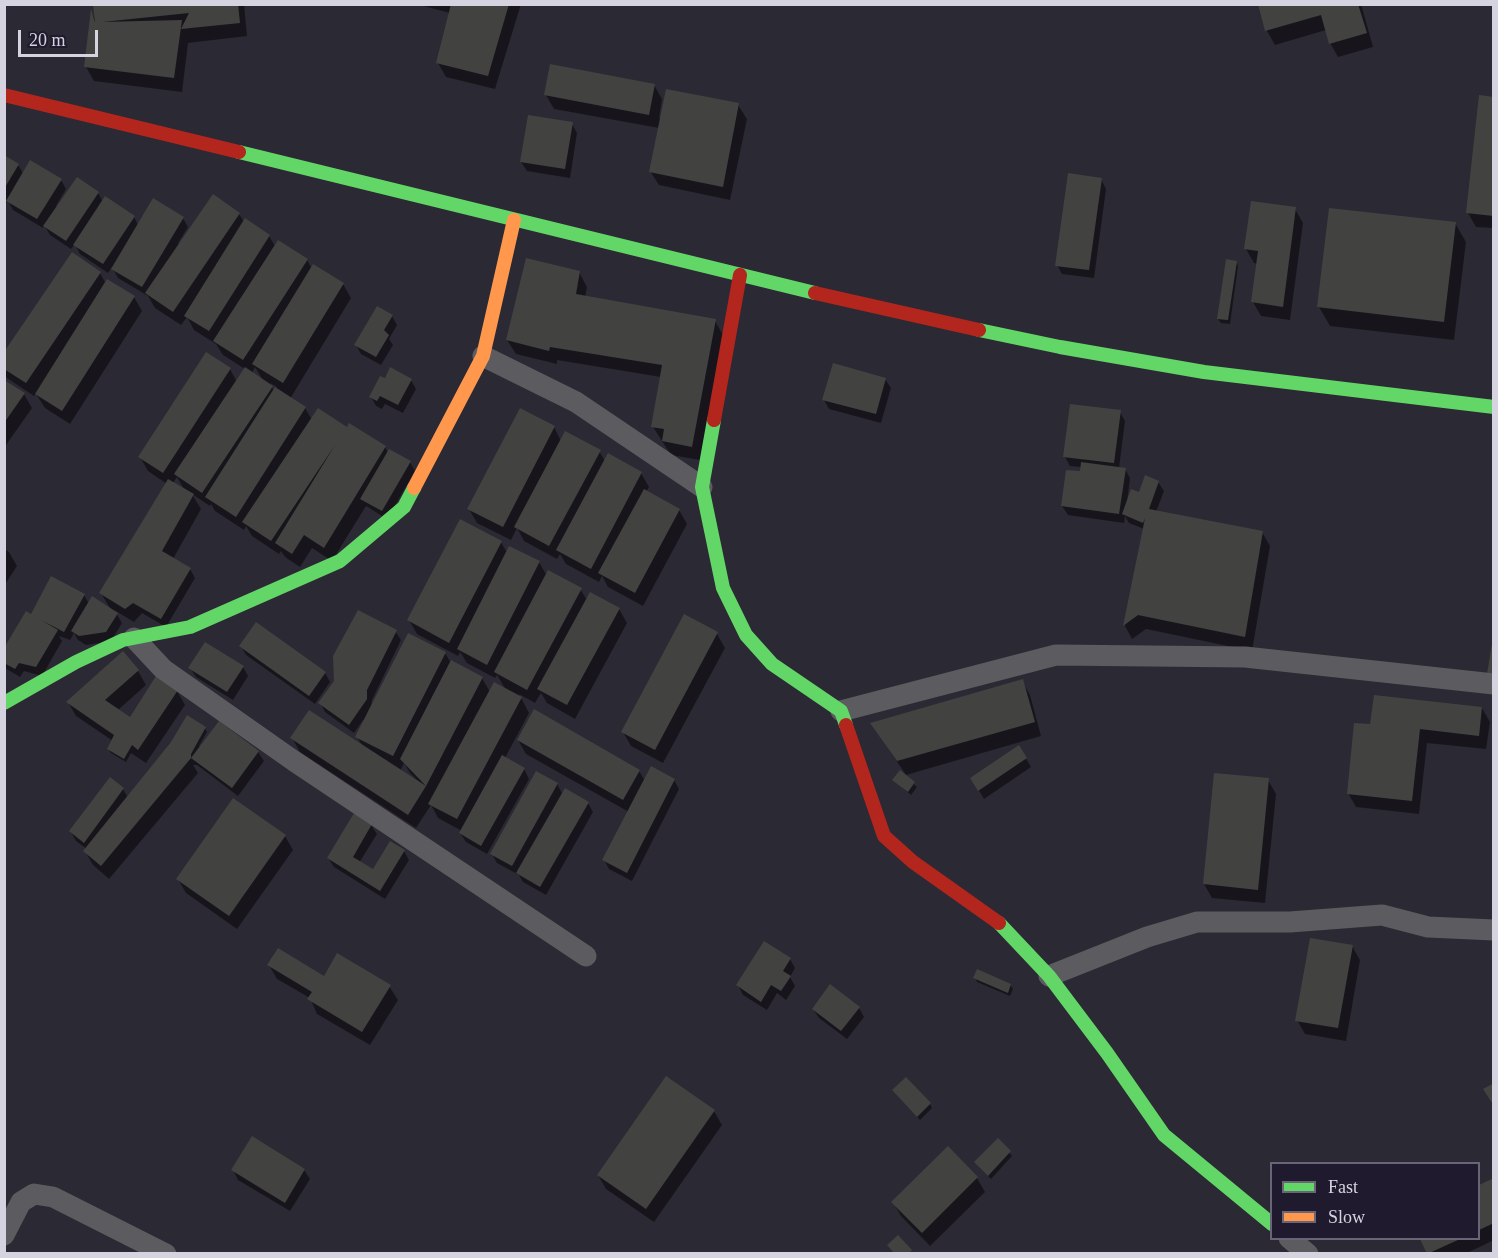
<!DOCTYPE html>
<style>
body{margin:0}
#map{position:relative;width:1498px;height:1258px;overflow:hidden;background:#2b2933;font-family:"Times New Roman",serif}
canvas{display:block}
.frame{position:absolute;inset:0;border:6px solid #d6d3e1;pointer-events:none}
.legend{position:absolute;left:1270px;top:1162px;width:210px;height:78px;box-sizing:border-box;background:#201a2e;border:2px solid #696476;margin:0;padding:8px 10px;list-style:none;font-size:18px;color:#d6d3e1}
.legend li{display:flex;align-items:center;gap:12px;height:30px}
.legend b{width:30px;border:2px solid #696476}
.scale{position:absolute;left:18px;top:30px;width:80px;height:27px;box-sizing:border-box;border:3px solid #d6d3e1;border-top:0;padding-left:8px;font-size:18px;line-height:21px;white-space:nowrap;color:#d6d3e1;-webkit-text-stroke:4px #201a2e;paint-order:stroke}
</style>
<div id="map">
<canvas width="1498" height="1258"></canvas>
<div class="frame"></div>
<ul class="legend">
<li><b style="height:8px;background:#63d668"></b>Fast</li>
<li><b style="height:8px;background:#ff974d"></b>Slow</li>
</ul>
<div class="scale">20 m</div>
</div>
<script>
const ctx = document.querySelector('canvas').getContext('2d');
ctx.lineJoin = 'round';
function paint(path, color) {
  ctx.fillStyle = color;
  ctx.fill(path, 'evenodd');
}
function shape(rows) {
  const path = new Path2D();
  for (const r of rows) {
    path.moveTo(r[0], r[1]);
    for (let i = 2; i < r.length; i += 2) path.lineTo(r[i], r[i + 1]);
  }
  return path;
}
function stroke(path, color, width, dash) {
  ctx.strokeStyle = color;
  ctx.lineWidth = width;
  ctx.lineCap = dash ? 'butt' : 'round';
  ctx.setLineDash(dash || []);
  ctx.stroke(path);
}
paint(shape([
 [94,4,244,4,247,36,188,43,182,92,94,81,86,67,92,14,95,19],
 [416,4,521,4,495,89,446,77,438,63,450,13],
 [1260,4,1361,4,1373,47,1338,57,1330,43,1326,30,1275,45,1267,31],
 [654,85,662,99,659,118,738,105,747,119,730,200,659,185,650,171,659,128,554,109,546,95],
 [1494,99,1494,228,1476,227,1468,213],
 [572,124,577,133,570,178,527,171,521,162],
 [4,157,18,165,24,175,61,180,66,189,56,206,58,207,98,193,103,202,134,217,138,225,183,218,188,227,178,243,180,245,213,196,239,214,244,222,269,236,275,246,307,260,312,269,343,284,351,298,290,399,305,408,312,420,347,429,350,425,385,447,388,453,410,462,415,471,387,519,366,506,332,561,312,548,300,567,285,557,281,551,279,554,252,536,246,526,244,530,215,511,211,504,210,506,192,494,201,509,173,559,190,569,195,578,166,627,142,613,134,622,114,610,122,623,111,641,86,645,78,640,74,633,70,640,59,636,62,641,42,676,24,671,20,677,5,668,4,651,32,617,84,595,89,604,111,610,101,593,167,484,148,471,140,457,230,369,237,382,245,369,223,355,216,344,194,330,187,317,181,325,155,308,148,296,118,278,112,267,108,273,80,254,75,244,71,249,50,235,44,225,43,228,13,210,8,201,4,205],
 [255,367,264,382,252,373],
 [270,383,277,387,274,392],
 [177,477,185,491,173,483],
 [1101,179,1106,189,1094,278,1062,274,1057,265],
 [1295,209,1303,223,1290,320,1261,316,1253,302,1258,264,1254,263,1246,249],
 [1455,223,1466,242,1454,340,1330,326,1319,307],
 [1236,262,1238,266,1230,324,1221,323,1218,319],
 [579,272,587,287,585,297,715,321,723,335,700,460,671,455,653,427,661,377,557,360,557,364,516,354,507,340],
 [100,273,106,284,134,297,142,311,70,424,45,408,36,394,34,396,7,378,4,374,4,355],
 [392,316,397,325,389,339,393,345,381,365,361,354,356,345],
 [885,379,891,388,881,423,829,409,824,400],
 [411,380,416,389,403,413,385,404,382,409,376,406,371,397],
 [4,381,24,394,32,408,4,448],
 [1120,412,1125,421,1119,468,1125,469,1130,478,1127,502,1158,482,1164,491,1156,512,1262,532,1270,546,1252,651,1146,629,1132,639,1125,626,1144,529,1129,523,1125,516,1124,523,1068,515,1062,506,1081,473,1082,467,1070,466,1065,457],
 [554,427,561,441,599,451,605,461,641,473,649,487,646,492,679,510,687,524,643,606,608,587,602,576,599,582,566,564,560,554,557,559,524,541,517,528,511,540,477,523,469,509],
 [501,542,507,553,539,562,547,576,580,589,587,600,619,609,627,623,575,719,547,703,541,693,535,703,519,694,529,713,505,758,524,769,529,779,487,854,466,842,460,833,462,831,438,818,431,805,416,828,300,752,292,738,363,747,357,737,365,721,363,720,354,733,325,712,320,703,395,631,401,640,372,700,371,709,445,653,451,663,482,678,490,692,506,690,497,675,495,678,467,663,460,652,458,656,417,634,409,620],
 [404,763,410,773,418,781,400,771],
 [4,549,9,552,17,566,4,586],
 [717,634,725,648,663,763,631,746,623,732],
 [241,646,325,673,330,682,315,704,246,655],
 [123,653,138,671,146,685,118,710,130,719,177,691,185,705,146,763,131,753,126,762,111,753,108,749,113,741,76,716,68,702],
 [243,667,248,676,233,700,196,677,190,668],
 [1022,681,1030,695,1041,736,906,775,872,724],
 [1482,708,1490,722,1486,749,1427,743,1419,814,1356,807,1348,793,1372,726],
 [219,723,258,752,264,761,238,796,197,765,193,765,198,773,109,879,93,865,85,851,87,849,76,841,71,832,123,789,128,798,205,728,207,732,199,746,201,747],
 [518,740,639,771,645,781,674,780,679,789,632,881,609,869,604,860,629,812,526,754],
 [1019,747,1031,767,984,799,977,787],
 [900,772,917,787,911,795,894,780],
 [1268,780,1276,794,1265,903,1212,898,1204,884],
 [557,784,563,795,588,803,593,812,546,895,523,882,519,875,497,863,492,854],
 [371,825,377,834,359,863,373,871,404,851,409,860,385,899,334,867,328,858],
 [285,836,293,850,237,929,186,893,178,879],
 [1352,946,1360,960,1346,1041,1305,1034,1297,1020],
 [790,959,795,968,790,977,795,986,786,1000,777,993,767,1010,743,995,738,985],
 [269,965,325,978,389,986,398,1000,370,1045,317,1014,310,998,277,979],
 [975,977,1010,985,1013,989,1010,996,977,982],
 [859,1008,864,1017,847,1039,819,1018,813,1009],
 [896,1094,930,1104,932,1108,920,1120],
 [714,1111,722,1125,654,1222,606,1189,598,1175],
 [998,1140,1012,1156,991,1179,978,1166],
 [948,1148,977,1178,985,1192,930,1246,901,1216,893,1202],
 [233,1170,304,1170,310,1179,290,1211,238,1180],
 [1494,1179,1494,1240,1465,1254,1428,1254,1421,1238,1478,1238,1478,1186]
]), '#0007');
paint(shape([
 [93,4,238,4,240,23,181,29,189,13,102,22,182,20,174,78,84,67,91,9,95,23],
 [451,4,509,4,488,76,436,63],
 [1258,4,1358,4,1367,33,1329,44,1321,15,1265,31],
 [550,64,655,84,649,115,544,95],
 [666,89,739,103,723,187,649,172],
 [1479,95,1494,97,1494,216,1466,213],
 [528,115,573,122,565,169,520,162],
 [4,155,19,164,4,189],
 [30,160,62,179,37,219,6,201],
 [1068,173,1102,178,1089,270,1055,266],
 [77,177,99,192,66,241,43,226],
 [213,194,240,213,173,312,145,293],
 [105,196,135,216,103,264,73,245],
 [153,198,184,217,142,287,111,269],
 [1251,201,1296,207,1283,307,1251,302,1258,251,1244,249],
 [1329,208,1456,222,1444,322,1317,307],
 [245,218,270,235,209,331,184,316],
 [278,240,308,259,243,360,213,341],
 [72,252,101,272,26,383,4,369,4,352],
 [526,258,580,271,576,294,716,319,692,447,662,441,664,429,651,427,662,365,550,347,549,351,506,340],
 [1226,259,1237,261,1228,320,1217,319],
 [313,264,344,283,283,383,252,364],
 [107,279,135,296,62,411,35,394],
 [377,306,393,315,384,330,389,335,376,357,354,345],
 [206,352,231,368,163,473,138,457],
 [833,363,886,378,876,414,822,400],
 [245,367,273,386,202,493,174,474],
 [390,367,412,379,398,405,380,396,377,401,369,397,380,376,385,378],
 [4,380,25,393,4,423],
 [275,387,306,407,236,517,205,497],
 [1070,404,1121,410,1114,463,1063,457],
 [318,408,347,427,349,423,386,446,324,548,304,535,292,554,275,543,335,445,271,541,242,522],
 [520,408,555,426,503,527,467,509],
 [565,431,601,450,549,546,514,527],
 [389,449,411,461,382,511,360,499],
 [608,453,642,472,591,569,556,550],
 [1081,462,1126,468,1119,514,1061,506,1066,470,1080,471],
 [1145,475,1159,481,1149,509,1263,531,1245,637,1138,615,1123,626,1145,518,1143,523,1122,514,1131,489,1139,492],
 [168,479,194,494,162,551,191,568,161,619,133,603,125,609,99,593],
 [644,489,680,509,635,593,598,573],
 [460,519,502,541,449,643,407,620],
 [509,546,540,561,487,665,457,649],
 [548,570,582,588,527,690,494,672],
 [51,576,85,594,64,632,41,620,58,630,36,667,19,663,15,669,4,663,4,648,26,611,31,614],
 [590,592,620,608,567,705,537,689],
 [92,596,118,613,106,632,79,636,71,631],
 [358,610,397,630,367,690,367,699,349,725,318,703,334,681,333,656],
 [684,614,718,632,655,750,621,732],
 [256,622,326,672,309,696,239,646],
 [408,633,446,652,393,756,355,737],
 [205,642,244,666,227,692,188,668],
 [1492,644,1494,644,1494,675,1487,674],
 [123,651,139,670,105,700,130,717,156,676,178,690,138,750,132,745,124,759,107,749,114,735,66,702],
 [451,660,483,677,426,786,408,815,290,738,309,710,426,786,400,759],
 [1023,679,1035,722,897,761,870,723],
 [494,682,522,697,457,819,428,804],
 [1374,695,1482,707,1479,736,1420,729,1412,801,1347,794,1354,723,1370,724],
 [534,709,640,770,623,800,517,740],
 [187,715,206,727,191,754,191,758,219,721,259,751,232,788,191,758,101,866,83,851,171,742],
 [1019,745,1027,758,978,791,970,778],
 [502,755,525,768,481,846,459,833],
 [651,766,675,779,627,873,602,860],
 [900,770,915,782,908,792,892,780],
 [536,771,558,783,512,866,490,854],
 [1214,773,1269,778,1258,890,1203,884],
 [110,777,124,788,84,843,69,831],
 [565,788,589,802,540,887,516,873],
 [233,798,286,835,229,916,176,879],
 [354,813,372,824,353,857,373,869,390,841,405,850,380,891,327,858],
 [1310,938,1353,945,1338,1028,1295,1021],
 [764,941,791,958,783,971,791,976,781,991,771,985,761,1002,736,985],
 [278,948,324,976,337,953,391,985,362,1032,307,999,312,992,267,965],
 [977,969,1011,984,1008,993,973,978],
 [830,984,860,1007,841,1031,812,1009],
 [666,1076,715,1110,646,1209,597,1175],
 [906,1077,931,1103,917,1117,892,1090],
 [1494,1083,1494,1106,1483,1089],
 [252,1136,305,1169,285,1203,231,1170],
 [998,1138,1011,1151,988,1176,974,1162],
 [948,1146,978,1177,922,1233,891,1202],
 [1494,1178,1494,1223,1479,1230,1479,1185],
 [898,1235,912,1250,908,1254,895,1254,887,1245],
 [1420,1239,1460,1239,1427,1254]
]), '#424340');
stroke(shape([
 [483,356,576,402,702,487],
 [134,638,163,669,294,761,586,956],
 [841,711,1056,655,1245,657,1494,684],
 [1049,976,1147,937,1197,922,1290,922,1382,915,1428,927,1494,930],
 [4,1235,21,1202,34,1194,53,1197,166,1254],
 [1289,1238,1308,1254]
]), '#5c5b5f', 21);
stroke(shape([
 [239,152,815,293],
 [979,330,1060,347,1204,372,1494,407],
 [714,420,702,487,723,588,746,635,772,664,841,711,846,725],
 [4,703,76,662,123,640,190,627,340,561,404,507,414,488],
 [999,923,1049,976,1107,1053,1164,1135,1272,1224]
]), '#63d668', 14);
stroke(shape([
 [414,488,483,356,514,220]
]), '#ff974d', 14);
stroke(shape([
 [4,95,239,152],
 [815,293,979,330],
 [714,420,740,275],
 [846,725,884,836,913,862,999,923]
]), '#b3261e', 14);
</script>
